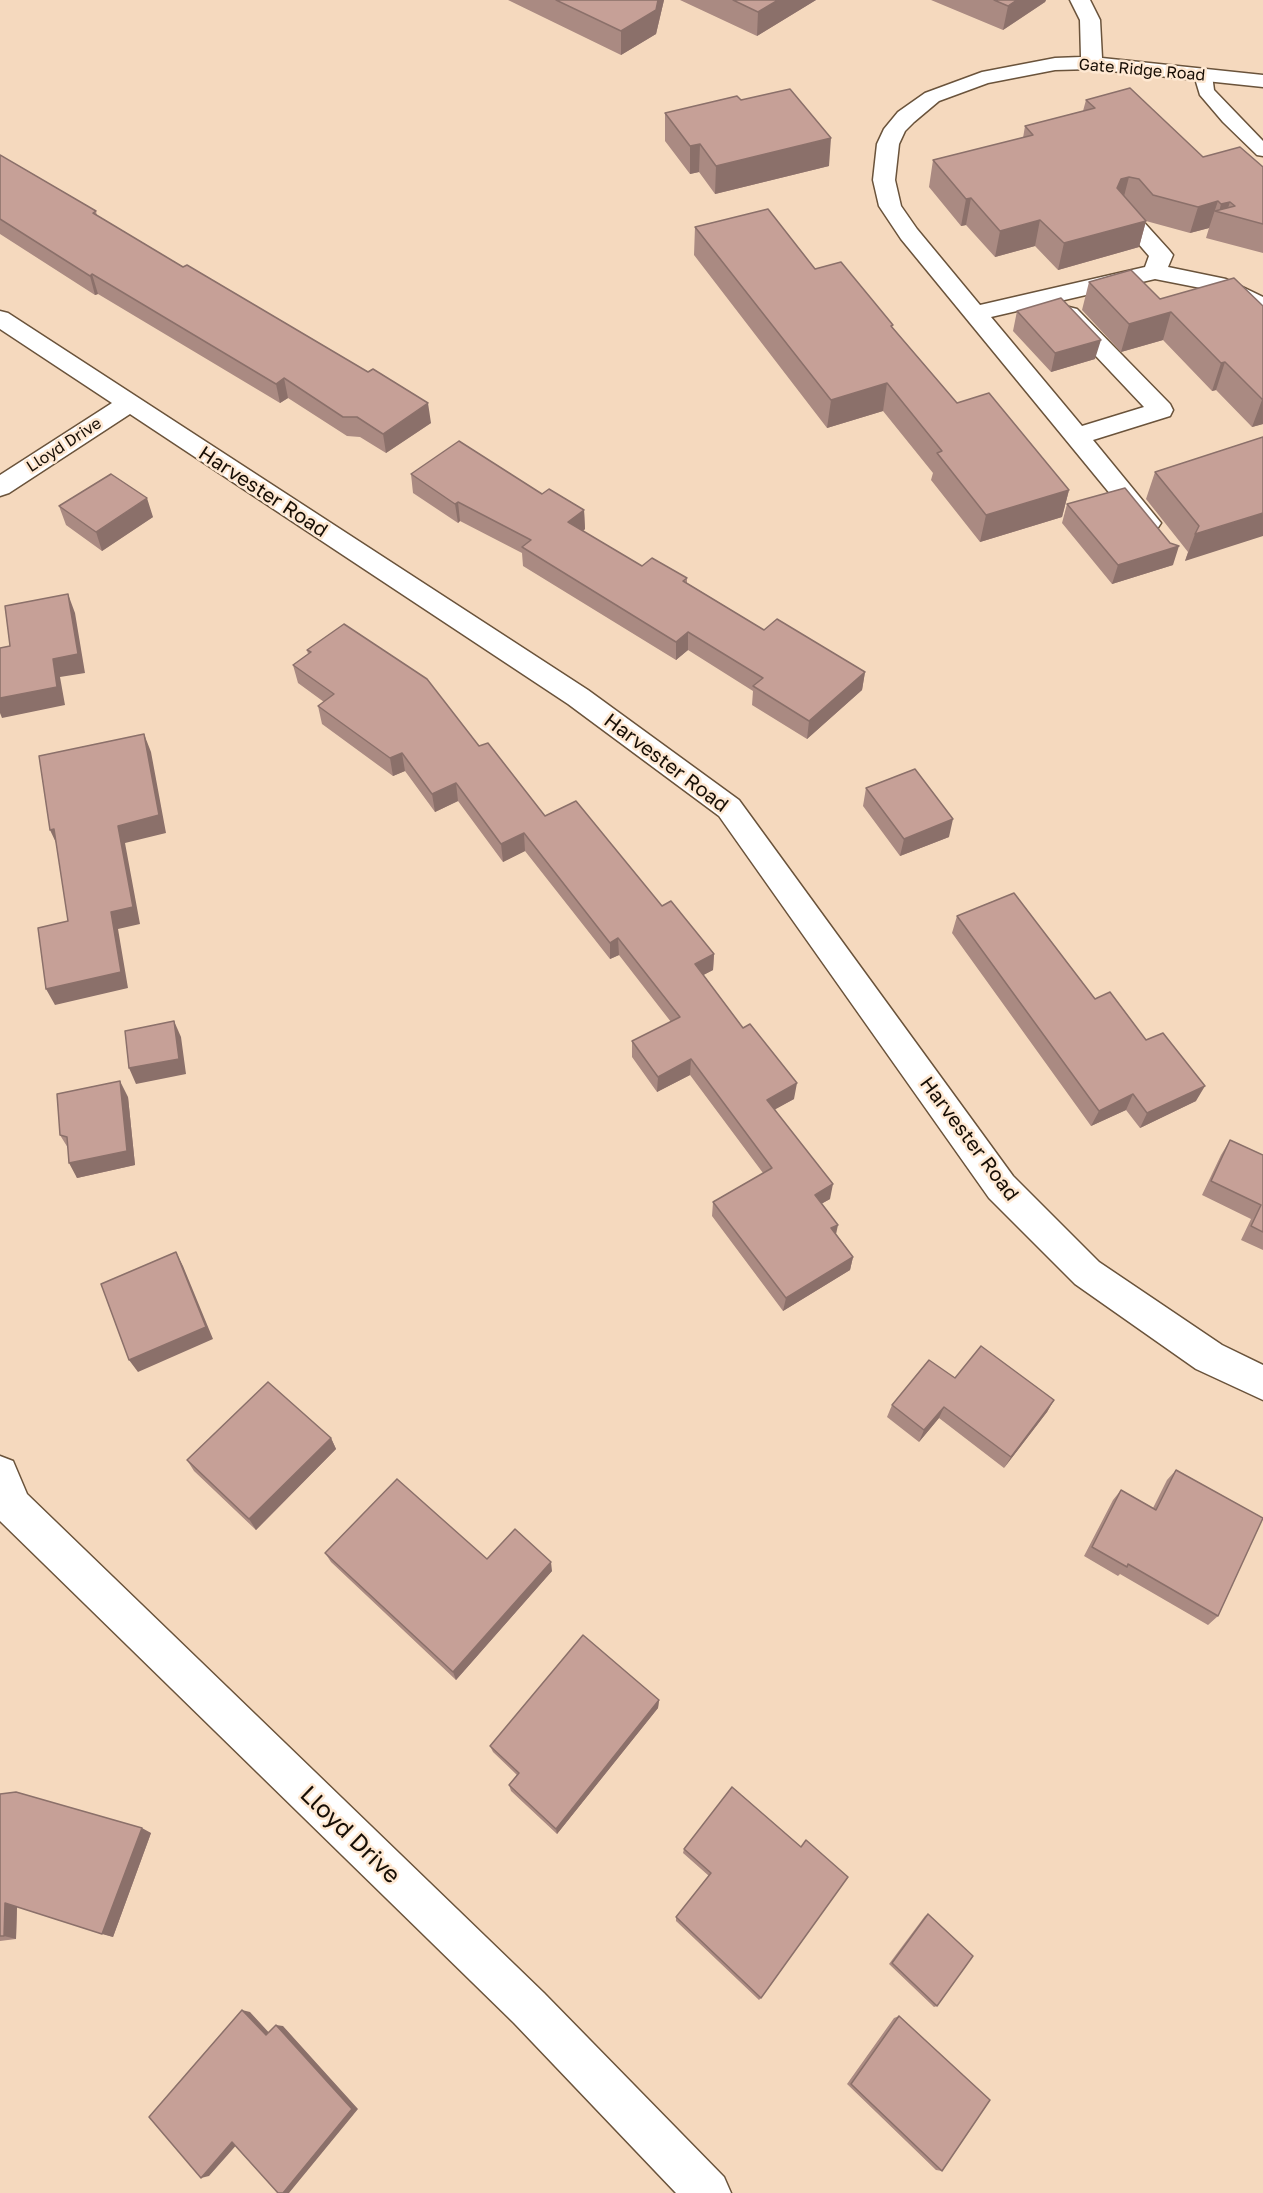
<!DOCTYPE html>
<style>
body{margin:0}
canvas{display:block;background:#f5d9be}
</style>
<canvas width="1263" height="2193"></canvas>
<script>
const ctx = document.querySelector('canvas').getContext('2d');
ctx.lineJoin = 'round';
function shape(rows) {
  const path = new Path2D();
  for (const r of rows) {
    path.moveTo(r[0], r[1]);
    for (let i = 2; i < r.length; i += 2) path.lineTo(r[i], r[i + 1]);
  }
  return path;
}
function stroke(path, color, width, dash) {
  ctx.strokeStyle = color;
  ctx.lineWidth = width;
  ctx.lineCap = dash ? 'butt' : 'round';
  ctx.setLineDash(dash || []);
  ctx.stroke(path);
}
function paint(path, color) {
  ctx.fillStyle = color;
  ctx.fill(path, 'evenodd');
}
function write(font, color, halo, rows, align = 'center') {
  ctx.font = font + ' "Golos Text",sans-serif';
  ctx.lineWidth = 5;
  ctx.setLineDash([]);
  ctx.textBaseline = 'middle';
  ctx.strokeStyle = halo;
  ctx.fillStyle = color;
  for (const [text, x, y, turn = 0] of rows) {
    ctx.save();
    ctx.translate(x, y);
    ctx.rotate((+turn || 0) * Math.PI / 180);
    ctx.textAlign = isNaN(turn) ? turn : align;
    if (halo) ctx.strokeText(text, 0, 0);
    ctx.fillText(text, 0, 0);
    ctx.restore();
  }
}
const service = shape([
 [1203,70,1209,71,1212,75,1214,90,1263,141,1263,156,1257,155,1223,122,1200,95,1194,75,1197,71,1203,70]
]);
const minor = shape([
 [1070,0,1090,0,1100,20,1102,58,1263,75,1263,87,1092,69,1055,70,988,83,939,101,914,122,905,131,899,144,895,180,901,206,917,229,980,305,1145,267,1149,256,1112,213,1115,208,1123,206,1131,208,1169,250,1173,255,1168,267,1226,279,1263,297,1263,318,1255,316,1248,308,1211,290,1155,279,991,317,1082,426,1144,407,1061,319,1057,314,1061,309,1069,307,1077,309,1170,404,1173,410,1170,416,1093,440,1161,523,1157,529,1148,532,1139,529,901,239,879,206,873,180,877,144,884,129,898,112,925,93,982,72,1055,58,1081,57,1080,20,1070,0],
 [0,311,8,313,588,690,739,800,1013,1176,1099,1262,1222,1345,1263,1365,1263,1400,1196,1369,1075,1284,989,1198,719,816,568,704,130,414,9,493,0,496,0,475,112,403,0,329,0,311],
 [0,1456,13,1461,27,1494,544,1993,724,2177,731,2193,676,2193,514,2023,0,1521,0,1456]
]);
stroke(service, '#6a533b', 3);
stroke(minor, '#6a533b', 3);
paint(service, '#fff');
paint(minor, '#fff');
paint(shape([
 [508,0,664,0,656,34,621,55],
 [680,0,816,0,757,36],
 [931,0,1046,0,1045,2,1003,30],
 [741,100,829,166,715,194,699,172,690,174,665,141,665,113],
 [1086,100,1203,157,1263,167,1263,253,1206,238,1209,228,1190,233,1146,221,1139,247,1058,270,1035,246,995,257,966,225,961,226,929,187,933,160,1023,138,1025,126,1083,111],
 [0,155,96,211,97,216,431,423,386,453,360,437,347,436,288,398,280,403,98,294,95,295,0,234],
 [695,227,815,269,893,328,957,403,1069,490,1062,517,980,542,931,480,933,473,883,411,827,428,694,255],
 [1089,282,1160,299,1263,306,1263,424,1252,427,1216,390,1212,391,1163,340,1121,352,1082,310],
 [1017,311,1095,359,1051,372,1013,331],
 [1263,437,1185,561,1188,552,1146,499,1155,472],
 [411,474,542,494,584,510,585,529,583,531,642,566,687,578,687,583,764,630,865,672,862,690,807,739,752,705,753,691,688,650,676,660,523,566,522,553,460,521,458,523,413,493],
 [1067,504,1173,565,1112,584,1062,523],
 [59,506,153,517,102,551,66,525],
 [307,650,479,746,545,816,662,906,714,954,713,970,703,975,794,1099,775,1109,830,1199,821,1204,836,1234,853,1257,850,1270,783,1311,712,1216,713,1202,763,1173,690,1075,657,1092,632,1057,632,1041,671,1022,619,955,610,959,525,851,503,862,458,801,435,812,405,771,393,776,322,724,318,706,324,702,298,683,293,665,308,654],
 [866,788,949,837,900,856,863,806],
 [957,916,1095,999,1146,1040,1196,1101,1140,1128,1126,1110,1091,1126,952,933],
 [128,1097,135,1165,77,1178,68,1148,60,1135],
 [1230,1140,1263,1155,1263,1250,1241,1240,1251,1219,1202,1195,1221,1155],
 [955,1378,1054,1400,1047,1412,1004,1468,939,1418,919,1442,887,1417,892,1405],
 [331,1438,336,1449,256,1530,194,1471,187,1460],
 [1176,1470,1218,1616,1208,1625,1120,1574,1118,1576,1084,1556,1113,1500,1121,1490,1153,1508,1167,1480],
 [325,1553,487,1559,552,1571,456,1680,331,1562],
 [659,1700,658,1708,557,1834,511,1791,509,1785,517,1775,493,1752,490,1746],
 [732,1787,761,1998,759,2000,676,1921,676,1917,709,1876,683,1853,684,1849],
 [0,1794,151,1833,113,1937,17,1906,16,1939,0,1941],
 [928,1914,937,2006,934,2007,889,1964,925,1916],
 [899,2016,942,2171,936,2170,847,2084,894,2018]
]), '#aa8a82');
paint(shape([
 [658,0,664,0,656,34,621,55,621,31],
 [778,0,816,0,757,36,758,12],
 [1017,0,1046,0,1045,2,1003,30,1008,6],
 [831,138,829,166,715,194,716,166],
 [700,144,699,172,690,174,690,146],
 [1129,177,1122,204,1117,188,1121,179],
 [971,198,966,225,961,226,966,199],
 [1218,201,1209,228,1190,233,1198,207],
 [1230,202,1226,214,1219,212,1221,204],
 [1040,220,1035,246,995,257,1000,231],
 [1146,221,1139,247,1058,270,1064,243],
 [92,274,98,294,95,295,90,276],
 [1171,312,1163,340,1121,352,1129,324],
 [1101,340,1095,359,1051,372,1055,353],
 [1225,362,1216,390,1212,391,1221,363],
 [284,378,288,398,280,403,276,384],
 [887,383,883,411,827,428,831,400],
 [1262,400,1263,400,1263,424,1252,427],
 [428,403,431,423,386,453,383,434],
 [1069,490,1062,517,980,542,986,515],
 [147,498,153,517,102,551,96,532],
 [458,502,460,521,458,523,455,504],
 [584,510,585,529,569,541,568,522],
 [1263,513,1263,536,1185,561,1195,534],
 [1179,546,1173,565,1112,584,1118,565],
 [68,594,75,613,85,673,60,677,65,705,2,718,0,713,0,698,53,659],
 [688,632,688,650,676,660,676,642],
 [865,672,862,690,807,739,809,721],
 [144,734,151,752,166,833,125,843,140,924,118,929,128,988,55,1005,46,989,111,912,118,826],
 [402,753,405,771,393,776,390,758],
 [456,783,458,801,435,812,432,794],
 [953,819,949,837,900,856,904,839],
 [54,829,58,847,50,830],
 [524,833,525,851,503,862,501,844],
 [618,938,619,955,610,959,610,943],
 [714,954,713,970,694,980,695,964],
 [174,1021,181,1037,186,1074,136,1084,129,1068],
 [691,1059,690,1075,657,1092,658,1077],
 [120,1081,128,1097,135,1165,77,1178,69,1163],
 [797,1083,794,1099,765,1115,767,1100],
 [1205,1086,1196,1101,1140,1128,1147,1113],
 [1133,1094,1126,1110,1091,1126,1099,1111],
 [833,1184,830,1199,812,1209,815,1195],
 [838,1225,835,1239,831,1228],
 [176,1252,183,1266,213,1339,138,1372,129,1360],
 [853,1257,850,1270,783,1311,786,1298],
 [1054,1400,1047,1412,1004,1468,1011,1457],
 [944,1407,939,1418,919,1442,924,1430],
 [331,1438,336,1449,256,1530,249,1519],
 [551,1562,552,1571,456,1680,453,1672],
 [659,1700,658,1708,557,1834,556,1829],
 [142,1828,151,1833,113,1937,102,1934],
 [5,1903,17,1906,16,1939,4,1936],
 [242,2010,250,2012,273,2037,266,2035],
 [276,2025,283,2026,358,2109,289,2193,283,2193],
 [240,2141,209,2176,201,2178,232,2142]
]), '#8b706a');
const building = shape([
 [556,0,658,0,656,10,621,31,556,0],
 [733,0,778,0,758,12,733,0],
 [994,0,1017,0,1008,6,994,0],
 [1130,88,1203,157,1240,147,1263,167,1263,224,1215,211,1235,206,1230,202,1221,204,1218,201,1198,207,1153,195,1139,179,1129,177,1121,179,1117,188,1146,221,1064,243,1040,220,1000,231,971,198,966,199,933,160,1033,135,1025,126,1095,108,1086,100,1130,88],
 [790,89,831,138,716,166,700,144,690,146,665,113,737,96,741,100,790,89],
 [0,155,96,211,93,213,183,267,187,265,368,372,373,369,428,403,383,434,357,417,343,417,284,378,276,384,92,274,90,276,0,219,0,155],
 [768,209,815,269,841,262,893,325,891,326,957,403,989,393,1069,490,986,515,937,453,942,451,887,383,831,400,695,227,768,209],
 [1131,270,1160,299,1234,278,1263,306,1263,400,1225,362,1221,363,1171,312,1129,324,1089,282,1131,270],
 [1061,298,1101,340,1055,353,1017,311,1061,298],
 [1263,437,1263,513,1195,534,1199,526,1155,472,1263,437],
 [459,441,542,494,549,489,584,510,568,522,642,566,652,558,687,578,683,581,764,630,777,619,865,672,809,721,753,686,763,678,688,632,676,642,522,547,531,540,458,502,455,504,411,474,459,441],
 [111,474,147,498,96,532,59,506,111,474],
 [1125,488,1170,543,1179,546,1118,565,1067,504,1125,488],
 [68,594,78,654,53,659,57,687,0,698,0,648,10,646,5,606,68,594],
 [344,624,427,679,479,746,488,743,545,816,576,801,662,906,671,901,714,954,695,964,743,1028,750,1024,797,1083,767,1100,833,1184,815,1195,838,1225,831,1228,853,1257,786,1298,713,1202,772,1168,691,1059,658,1077,632,1041,680,1017,618,938,610,943,524,833,501,844,456,783,432,794,402,753,390,758,318,706,334,694,293,665,311,652,307,650,344,624],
 [144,734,159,815,118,826,133,907,111,912,121,972,46,989,38,928,68,921,54,829,50,830,39,756,144,734],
 [915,769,953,819,904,839,866,788,915,769],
 [1014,893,1095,999,1110,992,1146,1040,1163,1033,1205,1086,1147,1113,1133,1094,1099,1111,957,916,1014,893],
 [174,1021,179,1059,129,1068,125,1031,174,1021],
 [120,1081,127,1151,69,1163,67,1137,60,1135,57,1094,120,1081],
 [1230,1140,1263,1155,1263,1232,1251,1226,1261,1205,1211,1181,1230,1140],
 [176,1252,206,1327,129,1360,101,1284,176,1252],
 [981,1346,1054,1400,1011,1457,944,1407,924,1430,892,1405,929,1360,955,1378,981,1346],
 [268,1382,331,1438,249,1519,187,1460,268,1382],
 [1176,1470,1263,1518,1218,1616,1128,1564,1127,1567,1092,1547,1121,1490,1156,1510,1176,1470],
 [397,1479,487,1559,515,1529,551,1562,453,1672,325,1553,397,1479],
 [583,1635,659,1700,556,1829,509,1785,519,1773,490,1746,583,1635],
 [732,1787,801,1847,806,1840,848,1877,761,1998,676,1917,711,1873,684,1849,732,1787],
 [16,1792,142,1828,102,1934,5,1903,4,1936,0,1936,0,1794,16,1792],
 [928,1914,973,1956,937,2006,892,1963,928,1914],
 [242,2010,266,2035,276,2025,352,2109,283,2193,278,2193,232,2142,201,2178,149,2117,242,2010],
 [899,2016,990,2100,942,2171,851,2084,899,2016]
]);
paint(building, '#c6a097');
stroke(building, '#8b706a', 1.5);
write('16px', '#170e05', '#fee8d2', [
 ["Gate Ridge Road",1142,70,5],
 ["Lloyd Drive",64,445,-33]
]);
write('20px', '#170e05', '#fee8d2', [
 ["Harvester Road",263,492,33],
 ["Harvester Road",666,763,37],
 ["Harvester Road",969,1139,53]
]);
write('24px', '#170e05', '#fee8d2', [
 ["Lloyd Drive",350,1835,44]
]);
</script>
